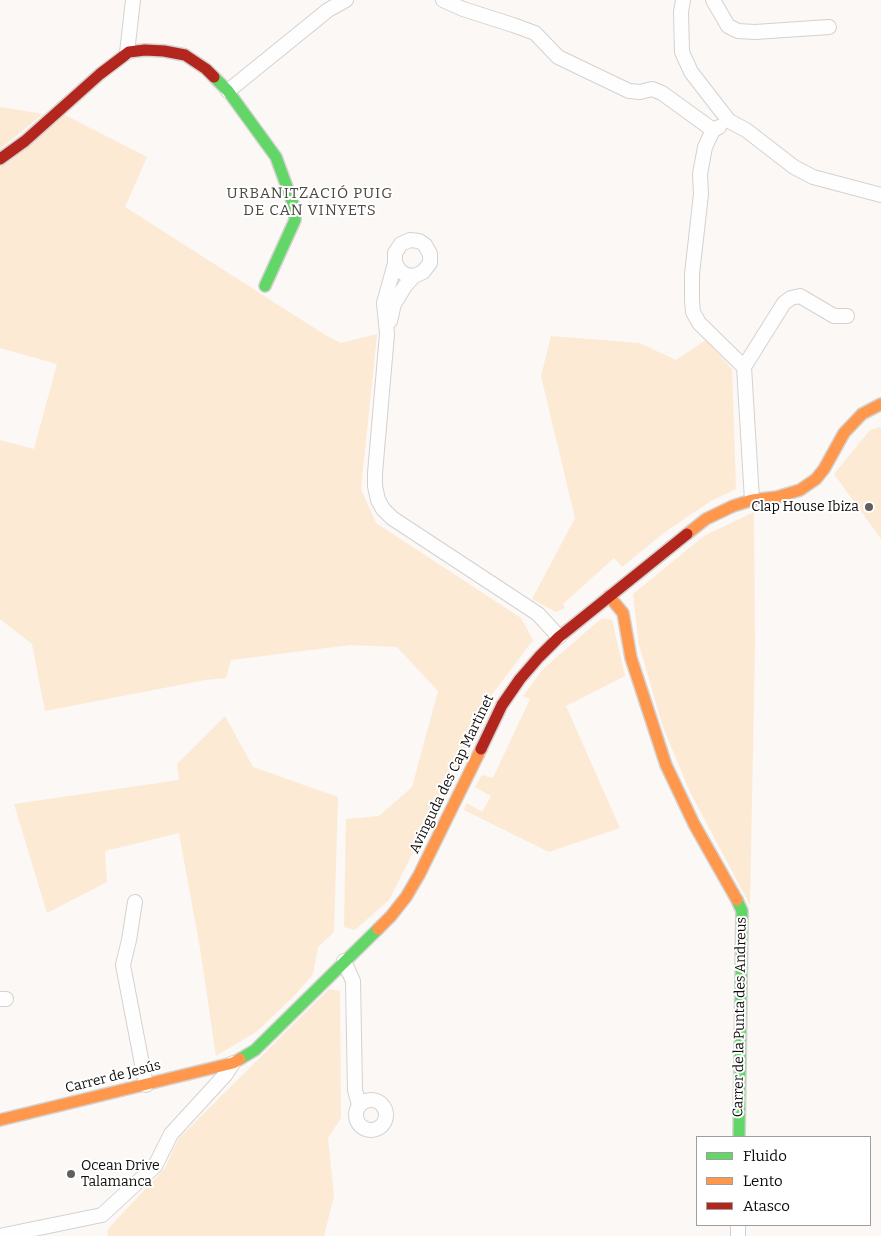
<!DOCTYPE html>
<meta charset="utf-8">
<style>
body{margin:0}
#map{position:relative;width:881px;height:1236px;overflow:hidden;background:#fbf8f5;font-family:Bitter,serif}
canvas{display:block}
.legend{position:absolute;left:696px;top:1136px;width:175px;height:90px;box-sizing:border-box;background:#fff;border:1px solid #9f9e9d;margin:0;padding:6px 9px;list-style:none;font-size:15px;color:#0e0d0b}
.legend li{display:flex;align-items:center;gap:10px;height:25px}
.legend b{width:25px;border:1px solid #9f9e9d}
</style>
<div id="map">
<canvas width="881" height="1236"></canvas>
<ul class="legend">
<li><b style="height:6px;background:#63d668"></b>Fluido</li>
<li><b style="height:6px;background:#ff974d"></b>Lento</li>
<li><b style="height:6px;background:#b3261e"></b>Atasco</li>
</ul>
</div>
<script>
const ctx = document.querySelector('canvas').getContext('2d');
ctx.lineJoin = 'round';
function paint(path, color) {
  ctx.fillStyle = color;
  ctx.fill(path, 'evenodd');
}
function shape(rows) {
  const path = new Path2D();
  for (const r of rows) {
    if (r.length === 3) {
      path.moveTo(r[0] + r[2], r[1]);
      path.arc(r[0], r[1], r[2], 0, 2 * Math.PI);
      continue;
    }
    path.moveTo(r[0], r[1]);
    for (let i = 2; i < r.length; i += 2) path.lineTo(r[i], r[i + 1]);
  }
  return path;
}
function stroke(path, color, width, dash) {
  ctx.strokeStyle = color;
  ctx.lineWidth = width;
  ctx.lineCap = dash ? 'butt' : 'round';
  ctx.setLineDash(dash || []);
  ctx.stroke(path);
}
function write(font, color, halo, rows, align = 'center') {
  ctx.font = font + ' Bitter,serif';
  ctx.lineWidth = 4;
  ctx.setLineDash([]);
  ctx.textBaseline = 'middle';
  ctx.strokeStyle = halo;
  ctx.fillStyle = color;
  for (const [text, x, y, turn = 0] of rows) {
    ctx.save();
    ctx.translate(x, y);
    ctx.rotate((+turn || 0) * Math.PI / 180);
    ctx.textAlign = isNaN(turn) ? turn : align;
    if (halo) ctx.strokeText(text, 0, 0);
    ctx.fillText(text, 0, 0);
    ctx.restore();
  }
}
paint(shape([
 [0,107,43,114,0,149],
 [65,115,147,157,125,207,327,336,341,343,377,334,361,489,376,523,521,618,533,640,493,693,389,900,355,930,344,927,346,819,379,816,412,787,438,691,397,647,350,645,231,660,226,678,205,680,45,711,32,644,0,619,0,440,34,449,57,364,0,348,0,167],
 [551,336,639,343,676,360,706,340,732,369,736,489,711,501,665,532,622,567,614,558,563,604,565,608,556,612,532,599,575,518,541,376],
 [881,427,881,539,834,474,870,430],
 [754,512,755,646,750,905,690,792,663,727,639,645,633,594,704,536],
 [602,618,612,620,625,676,566,706,620,828,549,852,464,810,467,803,482,812,491,796,475,787,482,775,493,778,530,699,523,696,543,669],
 [225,716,253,767,338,797,334,932,318,947,313,974,294,996,256,1032,216,1056,200,948,179,833,105,851,107,882,47,913,14,804,179,780,177,764],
 [329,989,340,991,341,1118,328,1138,334,1196,324,1236,108,1236,107,1230,165,1168,178,1139]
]), '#fcead5');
const street = shape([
 [443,0,463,9,513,25,535,33,558,57,629,91,640,92,652,89,662,93,713,130],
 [683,0,681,12,682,52,691,72,729,121,746,130,794,167,813,177,881,195],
 [713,0,728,26,738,31,755,32,829,27],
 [127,53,133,0],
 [228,91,328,10,346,0],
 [719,127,713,130,705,147,700,174,701,194,692,274,692,301,693,312,699,323,744,367],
 [395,263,384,303,387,334,375,473,375,486,378,500,383,509,392,518,538,614,559,637],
 [390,321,394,304,405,286,414,276,423,272,430,263,430,254,425,245,419,241,410,240,401,244,395,253,395,263,400,271,406,275,414,276],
 [752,500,744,367,784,303,791,298,800,296,834,316,847,316],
 [135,902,129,940,123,965,146,1085],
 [344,961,353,981,355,1090,359,1105],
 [0,999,6,999],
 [371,1115,15],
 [0,1236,102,1215,155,1166,171,1134,226,1074,233,1063],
 [738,1236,738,1225]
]);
const fast = shape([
 [214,77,228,91,276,157,295,209,295,220,265,286],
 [737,900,742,911,739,1137],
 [240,1059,255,1050,378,929]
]);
const slow = shape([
 [687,534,706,519,733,506,752,500,777,497,800,490,816,479,824,469,844,433,862,414,881,404],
 [609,596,623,613,631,658,666,765,694,824,737,900],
 [378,929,391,916,406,897,419,875,481,749],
 [0,1120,233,1063,240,1059]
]);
const jam = shape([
 [0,159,25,141,100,74,129,52,145,50,164,51,185,55,206,69,214,77],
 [481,749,502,705,520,679,539,657,559,637,687,534]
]);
stroke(street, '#d4d2d0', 16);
stroke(fast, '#d4d2d0', 14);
stroke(slow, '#d4d2d0', 14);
stroke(jam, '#d4d2d0', 14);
stroke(street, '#fefefe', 14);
stroke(fast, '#63d668', 11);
stroke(slow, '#ff974d', 11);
stroke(jam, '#b3261e', 11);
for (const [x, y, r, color] of [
 [869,507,5,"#615f5d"],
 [71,1174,5,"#615f5d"]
]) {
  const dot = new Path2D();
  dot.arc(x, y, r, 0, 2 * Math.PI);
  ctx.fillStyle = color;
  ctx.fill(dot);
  stroke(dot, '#fff', 2);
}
write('14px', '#0e0d0b', '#fff', [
 ["Clap House Ibiza",859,507],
 ["Ocean Drive",81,1166,"left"],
 ["Talamanca",81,1182,"left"]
], 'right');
write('14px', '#0e0d0b', '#fff', [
 ["Avinguda des Cap Martinet",452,774,-64],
 ["Carrer de la Punta des Andreus",740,1017,-89],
 ["Carrer de Jesús",113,1077,-14]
]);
ctx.letterSpacing = '1px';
write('15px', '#4c4843', '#fff', [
 ["URBANITZACIÓ PUIG",310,194],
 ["DE CAN VINYETS",310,211]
]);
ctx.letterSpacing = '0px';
</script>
